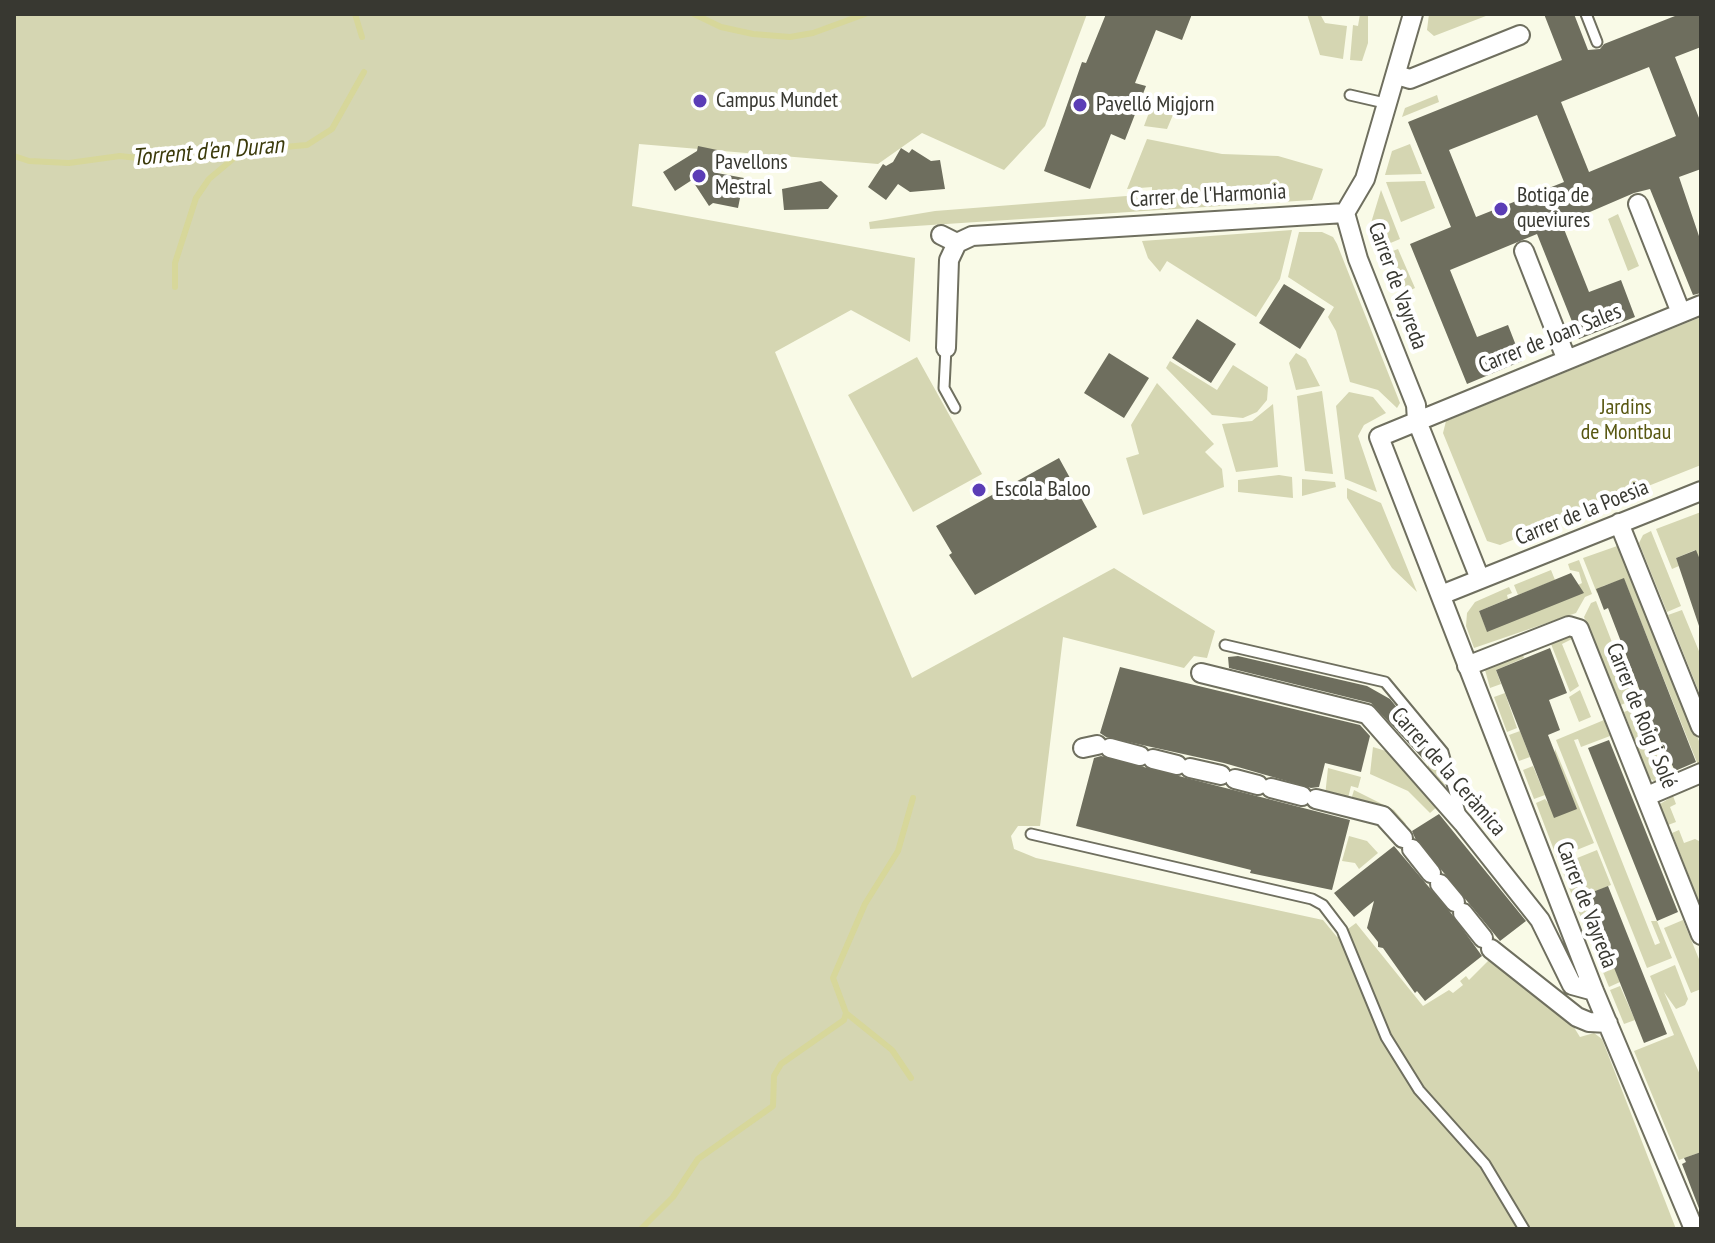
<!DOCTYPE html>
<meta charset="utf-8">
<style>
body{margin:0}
#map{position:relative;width:1715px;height:1243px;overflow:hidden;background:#f9fae7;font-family:"PT Sans Narrow",sans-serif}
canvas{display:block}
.frame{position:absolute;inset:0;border:16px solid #383831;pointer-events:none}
</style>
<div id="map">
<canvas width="1715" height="1243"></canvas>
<div class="frame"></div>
</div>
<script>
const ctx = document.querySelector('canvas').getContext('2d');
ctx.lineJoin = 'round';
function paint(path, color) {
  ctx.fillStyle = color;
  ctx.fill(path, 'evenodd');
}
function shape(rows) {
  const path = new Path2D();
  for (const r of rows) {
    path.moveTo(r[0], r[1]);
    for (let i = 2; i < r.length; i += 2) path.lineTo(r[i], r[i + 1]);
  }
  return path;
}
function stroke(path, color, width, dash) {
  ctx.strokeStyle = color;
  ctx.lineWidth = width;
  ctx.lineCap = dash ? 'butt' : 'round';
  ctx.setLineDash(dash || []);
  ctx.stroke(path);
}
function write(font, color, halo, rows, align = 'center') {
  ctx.font = font + ' "PT Sans Narrow",sans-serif';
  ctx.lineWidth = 8;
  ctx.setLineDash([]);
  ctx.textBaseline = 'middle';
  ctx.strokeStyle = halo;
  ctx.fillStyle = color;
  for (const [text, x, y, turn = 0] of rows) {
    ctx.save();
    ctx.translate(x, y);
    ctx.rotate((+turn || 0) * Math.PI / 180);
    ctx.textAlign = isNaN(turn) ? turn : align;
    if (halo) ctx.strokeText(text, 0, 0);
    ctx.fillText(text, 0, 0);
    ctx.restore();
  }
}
paint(shape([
 [14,14,1087,14,1045,126,1004,170,922,133,878,164,639,144,632,206,915,258,910,342,851,310,775,352,912,678,1114,568,1215,631,1207,658,1194,656,1184,668,1063,637,1040,826,1018,826,1011,836,1014,849,1036,858,1323,920,1337,937,1356,923,1423,1006,1449,990,1453,993,1463,985,1460,981,1466,976,1469,980,1493,956,1579,1021,1575,1029,1580,1037,1594,1033,1602,1039,1676,1229,14,1229],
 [1307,14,1320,14,1325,23,1347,26,1343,59,1320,55],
 [1360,14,1368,14,1368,43,1362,61,1350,60,1353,25,1358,26],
 [1429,14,1491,14,1434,36,1427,30],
 [1437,95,1439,102,1402,117,1405,108],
 [1153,102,1175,110,1167,129,1144,126],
 [1147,139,1222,154,1278,156,1323,169,1312,200,870,229,869,222,935,211,1152,194,1152,187,1127,189],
 [1410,144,1422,174,1385,175,1392,151],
 [1425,181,1435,208,1401,222,1386,182],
 [1381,190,1400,239,1381,247,1371,223],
 [1618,214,1639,266,1628,271,1608,219],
 [1292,230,1280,279,1256,317,1167,261,1160,272,1148,258,1142,241],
 [1299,232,1322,232,1333,237,1337,244,1400,403,1397,408,1378,390,1350,382,1336,331,1328,317,1334,307,1288,277],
 [1398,249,1415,288,1402,294,1385,254],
 [1701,317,1701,465,1500,545,1487,541,1443,433,1446,421],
 [1296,353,1306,359,1320,386,1296,390,1289,363],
 [917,357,982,474,913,512,848,395],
 [1170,361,1217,390,1233,365,1268,387,1267,400,1257,412,1243,418,1212,415,1166,368],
 [1157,383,1214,444,1205,452,1222,469,1224,487,1143,515,1126,458,1139,454,1131,425],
 [1322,391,1333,474,1305,471,1297,396],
 [1349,392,1373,397,1386,413,1364,425,1358,436,1377,492,1345,479,1336,406],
 [1273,404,1278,467,1236,472,1222,424,1252,421],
 [1279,475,1292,477,1293,498,1238,492,1238,480],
 [1302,479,1335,482,1336,487,1302,496],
 [1347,488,1381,503,1417,592,1392,568,1347,498],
 [1701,512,1701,563,1695,550,1676,558,1679,566,1672,569,1656,529],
 [1651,531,1681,606,1667,612,1639,543,1643,535],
 [1620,545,1701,746,1701,764,1698,765,1624,579,1603,586,1597,593,1583,558],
 [1579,560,1592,594,1585,597,1576,613,1474,648,1466,626,1467,613,1475,602,1509,587,1512,593,1507,595,1508,599,1479,611,1487,631,1582,583,1579,572,1570,570,1568,564],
 [1551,570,1555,580,1518,595,1514,585],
 [1596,601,1634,699,1621,705,1584,617,1591,603],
 [1682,610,1701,656,1701,697,1668,615],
 [1571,636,1572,639,1562,644,1579,686,1570,692,1551,644],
 [1523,655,1524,658,1496,670,1501,684,1490,688,1485,670],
 [1580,690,1591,717,1579,722,1569,697],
 [1505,693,1517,728,1507,732,1494,697],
 [1638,707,1666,779,1657,783,1649,778,1624,712],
 [1604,720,1610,736,1581,747,1578,739,1574,740,1655,945,1660,943,1651,921,1657,921,1672,958,1647,968,1556,740],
 [1520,731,1530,757,1519,761,1509,735],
 [1373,747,1389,752,1439,805,1430,813,1408,791,1370,774],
 [1555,749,1594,843,1557,858,1536,803,1545,799,1549,804],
 [1436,751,1442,762,1445,786,1427,768],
 [1533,766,1545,795,1534,799,1523,770],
 [1328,768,1361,777,1358,788,1351,786,1347,802,1325,796],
 [1354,790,1394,810,1406,824,1401,827,1350,803],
 [1673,796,1676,804,1670,807,1676,822,1668,825,1660,804],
 [1679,830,1684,843,1695,839,1701,842,1701,907,1672,833],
 [1349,836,1367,841,1378,853,1359,869,1355,863,1342,861],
 [1597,850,1611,885,1586,895,1592,916,1582,920,1560,865],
 [1595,919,1606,953,1597,957,1583,923],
 [1683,920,1701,964,1701,989,1691,993,1664,928],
 [1610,956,1620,982,1609,987,1598,960],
 [1675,965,1688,999,1685,1005,1676,1009,1664,992,1701,1077,1701,1152,1679,1160,1634,1051,1674,1035,1650,976],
 [1620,986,1635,1020,1624,1024,1610,990]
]), '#d5d6b2');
stroke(shape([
 [355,14,362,37],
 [694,14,721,27,753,34,790,37,813,33,865,14],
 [14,156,29,161,69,163,120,156,146,159,307,145,332,129,364,72],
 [175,287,175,263,196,198,209,179,240,153],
 [846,1013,892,1050,911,1078],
 [641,1229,673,1197,698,1159,773,1106,774,1076,781,1064,844,1020,846,1013,833,978,865,904,898,851,913,798]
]), '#d7d79a', 6);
paint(shape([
 [1106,14,1192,14,1182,40,1156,30,1135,83,1146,86,1125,140,1111,134,1090,189,1044,171,1082,62,1086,63],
 [1544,14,1574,14,1588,50,1600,49,1604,44,1680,14,1701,14,1701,47,1675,57,1701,123,1701,169,1679,177,1701,242,1701,293,1693,295,1650,189,1634,193,1562,224,1589,292,1621,280,1635,317,1579,339,1537,234,1450,270,1477,337,1508,325,1522,361,1467,384,1410,244,1451,227,1408,122,1562,60],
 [1649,67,1676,136,1589,172,1561,102],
 [1537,115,1564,182,1476,217,1449,150],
 [698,146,722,151,717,173,744,178,738,208,713,203,709,206,692,180,675,191,663,172,697,151],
 [901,148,909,153,912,149,931,161,940,160,945,189,910,192,898,184,886,200,868,187,883,164,886,166,893,162],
 [821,181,838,196,828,209,784,210,782,189],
 [1284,284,1325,309,1300,349,1259,323],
 [1197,319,1236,344,1211,383,1172,358],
 [1109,353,1149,378,1124,418,1084,393],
 [1059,458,1097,527,975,595,949,555,952,553,936,526],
 [1696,550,1701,562,1699,626,1676,558],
 [1571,573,1584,593,1487,632,1479,611],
 [1624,578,1696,762,1675,771,1653,725,1608,608,1604,610,1596,589],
 [1550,648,1567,693,1549,700,1560,730,1548,735,1577,809,1554,818,1496,670],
 [1238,656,1367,686,1390,699,1434,753,1429,763,1424,760,1371,703,1229,668,1228,657],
 [1120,667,1360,725,1370,736,1361,772,1325,763,1319,787,1311,788,1224,763,1106,737,1100,733],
 [1609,740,1678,912,1657,921,1588,748],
 [1101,756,1350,820,1332,890,1250,873,1251,870,1076,826,1094,758],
 [1439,814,1526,921,1500,941,1415,838,1412,831],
 [1394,846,1451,913,1482,956,1425,1001,1417,991,1415,993,1383,948,1378,947,1378,942,1367,928,1374,901,1354,917,1334,893],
 [1608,886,1667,1034,1644,1043,1585,895],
 [1701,1152,1701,1210,1700,1211,1682,1164,1686,1162,1684,1158]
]), '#6e6e5e');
const lane = shape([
 [1586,14,1597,42],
 [1350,95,1389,104],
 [946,348,944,388,955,408],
 [1225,645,1385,682,1443,752,1460,812],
 [1031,834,1312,899,1323,905,1342,930,1386,1037,1419,1090,1485,1164,1524,1229]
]);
const street = shape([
 [1397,75,1410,79,1520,35],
 [1638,204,1681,313],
 [1345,213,1358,259,1416,405,1417,421,1480,579],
 [1345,213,1365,179,1413,14],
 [941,235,957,243,972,236,1345,213],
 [1524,251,1566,358],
 [946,348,949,260,957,243],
 [1619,523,1701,727],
 [1441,595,1701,491],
 [1467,666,1569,626,1579,629,1701,935],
 [1201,673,1367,714,1463,823,1540,920,1572,985,1594,991],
 [1083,748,1097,745],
 [1110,748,1140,756],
 [1153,759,1177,765],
 [1190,768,1221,775],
 [1235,779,1258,785],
 [1271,788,1302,796],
 [1647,796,1701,773],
 [1316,799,1383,816,1403,838],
 [1412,849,1431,873],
 [1440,884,1455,902],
 [1463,913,1483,938],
 [1491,949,1577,1017,1589,1022,1608,1023],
 [1694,1229,1594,991,1379,437,1701,305]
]);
stroke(lane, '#6f6f5f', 13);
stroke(street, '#6f6f5f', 22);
stroke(lane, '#fff', 9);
stroke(street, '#fff', 18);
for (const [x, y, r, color] of [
 [700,101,8,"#5b3db6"],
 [1080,105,8,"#5b3db6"],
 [699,176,8,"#5b3db6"],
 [1501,209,8,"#5b3db6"],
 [979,490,8,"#5b3db6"]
]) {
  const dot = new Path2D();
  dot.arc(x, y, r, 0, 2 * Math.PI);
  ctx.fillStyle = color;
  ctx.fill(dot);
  stroke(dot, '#fff', 3);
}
write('22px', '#383831', '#fff', [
 ["Campus Mundet",716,101],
 ["Pavelló Migjorn",1096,105],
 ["Pavellons",715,163],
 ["Mestral",715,188],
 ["Botiga de",1517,196],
 ["queviures",1517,221],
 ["Escola Baloo",995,490]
], 'left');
write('22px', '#383831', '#fff', [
 ["Carrer de l'Harmonia",1208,196,-3],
 ["Carrer de Vayreda",1397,286,70],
 ["Carrer de Joan Sales",1550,339,-22],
 ["Carrer de la Poesia",1582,513,-22],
 ["Carrer de Roig i Solé",1641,716,68],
 ["Carrer de la Ceràmica",1448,772,49],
 ["Carrer de Vayreda",1586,905,69]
]);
write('22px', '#585711', '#fff', [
 ["Jardins",1626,408],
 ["de Montbau",1626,433]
]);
write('italic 24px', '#3b3a0a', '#fff', [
 ["Torrent d'en Duran",208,152,-5]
]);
</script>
